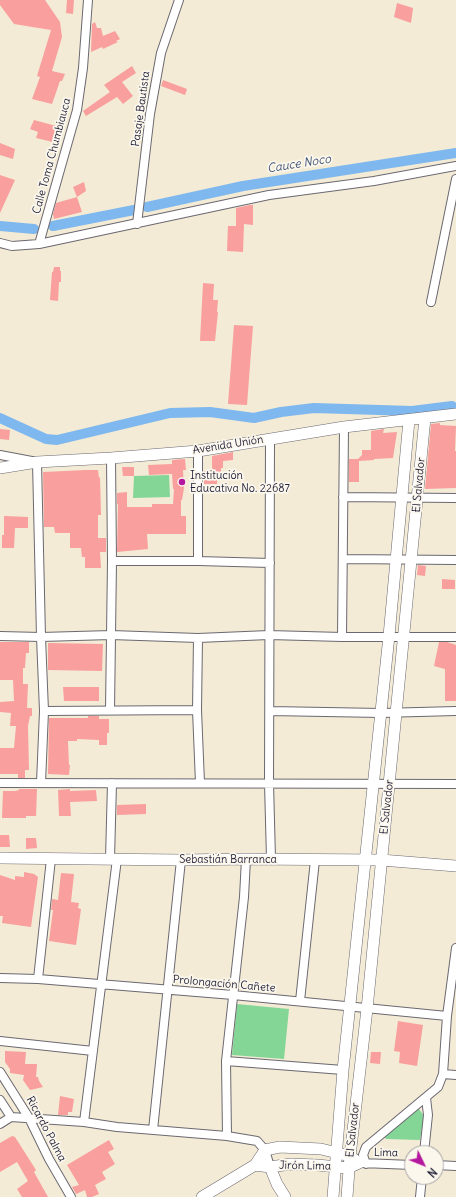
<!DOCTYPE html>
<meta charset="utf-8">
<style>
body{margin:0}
#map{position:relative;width:456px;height:1197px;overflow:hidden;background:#f3ebd5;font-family:Delius,sans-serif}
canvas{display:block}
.north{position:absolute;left:404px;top:1145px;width:40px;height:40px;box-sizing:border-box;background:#fbf7ec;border:1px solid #a4a2a5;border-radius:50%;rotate:133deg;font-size:11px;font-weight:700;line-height:16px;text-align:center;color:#22223b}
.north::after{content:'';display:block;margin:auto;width:14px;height:18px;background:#b5179e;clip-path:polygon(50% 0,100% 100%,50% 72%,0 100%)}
</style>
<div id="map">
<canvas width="456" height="1197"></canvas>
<div class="north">N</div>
</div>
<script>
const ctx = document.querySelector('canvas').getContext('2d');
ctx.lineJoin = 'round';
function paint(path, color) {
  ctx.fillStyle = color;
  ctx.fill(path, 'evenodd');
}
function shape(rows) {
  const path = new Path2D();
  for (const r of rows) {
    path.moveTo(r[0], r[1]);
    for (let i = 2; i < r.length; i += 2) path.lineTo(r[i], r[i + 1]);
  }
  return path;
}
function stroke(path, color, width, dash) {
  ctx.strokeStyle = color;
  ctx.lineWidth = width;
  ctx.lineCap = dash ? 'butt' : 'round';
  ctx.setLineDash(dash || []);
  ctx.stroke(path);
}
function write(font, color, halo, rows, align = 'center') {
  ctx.font = font + ' Delius,sans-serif';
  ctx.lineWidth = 3.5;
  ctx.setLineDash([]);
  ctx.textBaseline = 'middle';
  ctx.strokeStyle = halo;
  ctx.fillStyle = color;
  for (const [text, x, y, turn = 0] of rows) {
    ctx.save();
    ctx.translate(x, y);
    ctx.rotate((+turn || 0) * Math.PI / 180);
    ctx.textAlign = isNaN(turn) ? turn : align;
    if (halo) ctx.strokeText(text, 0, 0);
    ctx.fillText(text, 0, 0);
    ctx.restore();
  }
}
paint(shape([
 [169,475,170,497,133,498,134,476],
 [237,1004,289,1009,284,1059,232,1055],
 [419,1109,424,1116,420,1140,386,1139,383,1135,416,1110]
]), '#84d697');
stroke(shape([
 [147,207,243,186,456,153],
 [0,226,34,229],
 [53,226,134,210],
 [0,418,46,439,57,440,170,413,210,412,254,418,281,412,314,408,412,411,452,406]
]), '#7eb8ef', 10);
paint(shape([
 [0,0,45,0,60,22,62,37,52,71,65,74,62,81,60,81,52,104,32,99,40,77,37,76,51,30,14,24,0,5],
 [67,0,74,0,73,14,66,13],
 [397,3,413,8,411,23,394,17],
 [95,22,97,28,101,28,103,36,115,31,120,39,116,41,118,42,103,49,102,47,91,52,92,24],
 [132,66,136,73,122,82,133,96,123,104,117,97,86,116,83,111,110,92,104,85],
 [163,80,187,89,185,95,161,86],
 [34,120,56,126,53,142,36,138,38,132,30,129],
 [0,143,15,149,13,159,0,155],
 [0,175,15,180,0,213],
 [84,182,86,191,77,197,73,187],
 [77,197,82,212,54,219,53,214,56,203],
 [250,205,253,205,253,225,244,224,243,252,227,251,228,226,236,226,236,208],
 [54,267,60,267,60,271,61,271,61,282,59,282,58,301,50,300,52,272,53,272],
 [203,283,214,284,213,300,218,300,217,312,218,312,215,341,200,341],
 [234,325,253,326,247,405,228,404],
 [440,423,440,425,456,426,455,451,456,451,456,488,425,489,431,424],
 [0,429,10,430,9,440,0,439],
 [384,429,383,433,397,432,393,458,374,459,374,460,359,461,359,482,349,482,349,459,358,459,362,455,362,450,371,450,371,431],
 [233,452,233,460,223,461,223,468,221,468,221,476,217,476,217,484,204,484,204,471,212,471,212,456],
 [185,459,186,470,183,470,184,488,182,500,181,500,181,516,186,516,186,534,147,534,148,549,117,552,118,504,117,504,117,493,127,492,127,507,152,507,152,504,173,504,174,489,173,489,172,474,149,475,148,465,172,464,172,460],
 [122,467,134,467,134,476,123,476],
 [86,470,98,470,99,478,100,477,101,515,98,515,98,538,106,538,106,552,100,552,101,568,85,568,85,557,82,557,81,548,70,548,70,533,55,533,54,527,44,527,43,472],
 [4,516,28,517,28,528,15,528,14,548,2,548,2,535,4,535],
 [418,565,426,566,425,576,417,575],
 [442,579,455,580,455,589,442,589],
 [0,642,29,642,29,653,26,653,25,668,23,668,23,684,28,684,27,708,32,708,32,716,30,716,28,726,29,770,25,770,25,778,18,778,18,774,0,774,0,748,14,748,16,726,10,726,11,713,0,712,0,702,14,701,13,680,0,680],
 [439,642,447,642,456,645,456,701,445,701,445,669,434,666],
 [48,643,103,644,102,671,48,670],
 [63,687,99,687,99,701,64,701],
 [88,716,99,716,99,719,109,719,109,733,107,733,107,745,99,745,99,740,77,739,77,741,68,741,69,765,70,765,69,775,48,774,49,718,88,718],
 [19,789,37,789,36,816,26,816,26,818,2,818,3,791,15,791,19,790],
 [70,789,70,791,96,790,97,801,70,802,71,816,59,816,58,790],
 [146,804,146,814,117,815,117,805],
 [0,835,9,835,10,847,0,847],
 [26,838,36,838,37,848,26,849],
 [24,872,34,874,38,877,31,927,2,923,3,916,0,916,0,875,15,880,15,876,24,877],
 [61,873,74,874,71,902,79,903,78,908,81,909,76,945,49,941,53,910,51,910,52,899,58,900],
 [398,1021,423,1025,417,1066,399,1063,400,1052,394,1051],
 [5,1051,26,1052,25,1064,37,1064,36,1077,38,1077,39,1081,43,1087,30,1090,23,1080,24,1075,10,1073,10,1069,5,1062],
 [371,1052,381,1052,380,1064,370,1063],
 [60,1096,74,1099,72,1112,68,1112,68,1115,58,1115],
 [12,1136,15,1137,36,1170,34,1172,48,1197,22,1197,17,1189,28,1181,17,1162,0,1172,0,1143],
 [109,1140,114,1149,108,1152,115,1164,102,1172,106,1179,95,1185,99,1194,92,1197,87,1197,85,1190,76,1194,72,1187,79,1185,67,1165]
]), '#f99f9e');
const street = shape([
 [137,224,150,114,161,53,179,0],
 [0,243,12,246,39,244,269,195,374,181,456,166],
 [39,244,77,110,83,68,88,0],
 [431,302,456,179],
 [270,439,269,783,271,859],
 [198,451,198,561],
 [0,455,37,462,41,637,44,711,41,783],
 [343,497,456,498],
 [344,559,456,560],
 [112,561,198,561,270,563],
 [0,636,41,637,111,635,198,638,269,635,342,637,456,637],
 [342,637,344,427],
 [198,638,197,710,200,783],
 [110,710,112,561,111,458],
 [44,711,197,710],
 [270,711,381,713,456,711],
 [0,783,456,784],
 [110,859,112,783],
 [0,978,38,979,233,995,447,1016],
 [38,979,51,859],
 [300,1001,315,860],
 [0,1041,93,1051],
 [226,1061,343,1070],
 [0,1072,29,1118,49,1159,71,1197],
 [443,1074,456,1075],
 [0,1100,11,1117],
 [11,1117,84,1122,117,1127,227,1136,257,1141,265,1150,270,1167],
 [84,1122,117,859],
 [0,1124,11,1117],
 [153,1130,181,860],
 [227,1136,226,1061,244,897,246,859],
 [424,1153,428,1115,426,1098],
 [362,1163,412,1165],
 [366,1164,363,1155,366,1147,438,1087,443,1074,447,1016,456,948],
 [436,1165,456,1166],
 [420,1197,422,1177]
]);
const secondary = shape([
 [0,468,37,462,111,458,198,451,344,427,456,414],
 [0,858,181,860,246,859,381,860,456,866],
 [270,1167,277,1184,285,1197],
 [202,1197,255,1165,265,1150,280,1147,321,1149,350,1156,359,1163,348,1168,317,1165,291,1164,270,1167,255,1165],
 [333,1197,343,1070,389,636,409,420],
 [347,1197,350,1156,367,1009,425,418]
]);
stroke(street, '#6b6871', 10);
stroke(secondary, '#6b6871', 12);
stroke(street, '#fff', 8);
stroke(secondary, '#fff', 11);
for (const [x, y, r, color] of [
 [182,482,4,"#b5179e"]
]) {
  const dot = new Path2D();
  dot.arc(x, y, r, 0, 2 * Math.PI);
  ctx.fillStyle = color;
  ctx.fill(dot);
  stroke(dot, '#fbf7ec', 1.5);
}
write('11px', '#22223b', '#fbf7ec', [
 ["Pasaje Bautista",141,109,-82],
 ["Calle Toma Chumbiauca",52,156,-75],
 ["Avenida Unión",228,445,-9],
 ["El Salvador",419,485,-85],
 ["El Salvador",387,807,-84],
 ["Sebastián Barranca",228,860],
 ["Prolongación Cañete",224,984,5],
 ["Ricardo Palma",46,1129,62],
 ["El Salvador",353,1130,-84],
 ["Lima",386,1153,1],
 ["Jirón Lima",305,1166,1]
]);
write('11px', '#22223b', '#fbf7ec', [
 ["Institución",190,476],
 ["Educativa No. 22687",190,489]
], 'left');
write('italic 12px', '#42567a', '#fbf7ec', [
 ["Cauce Noco",299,164,-9]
]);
</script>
